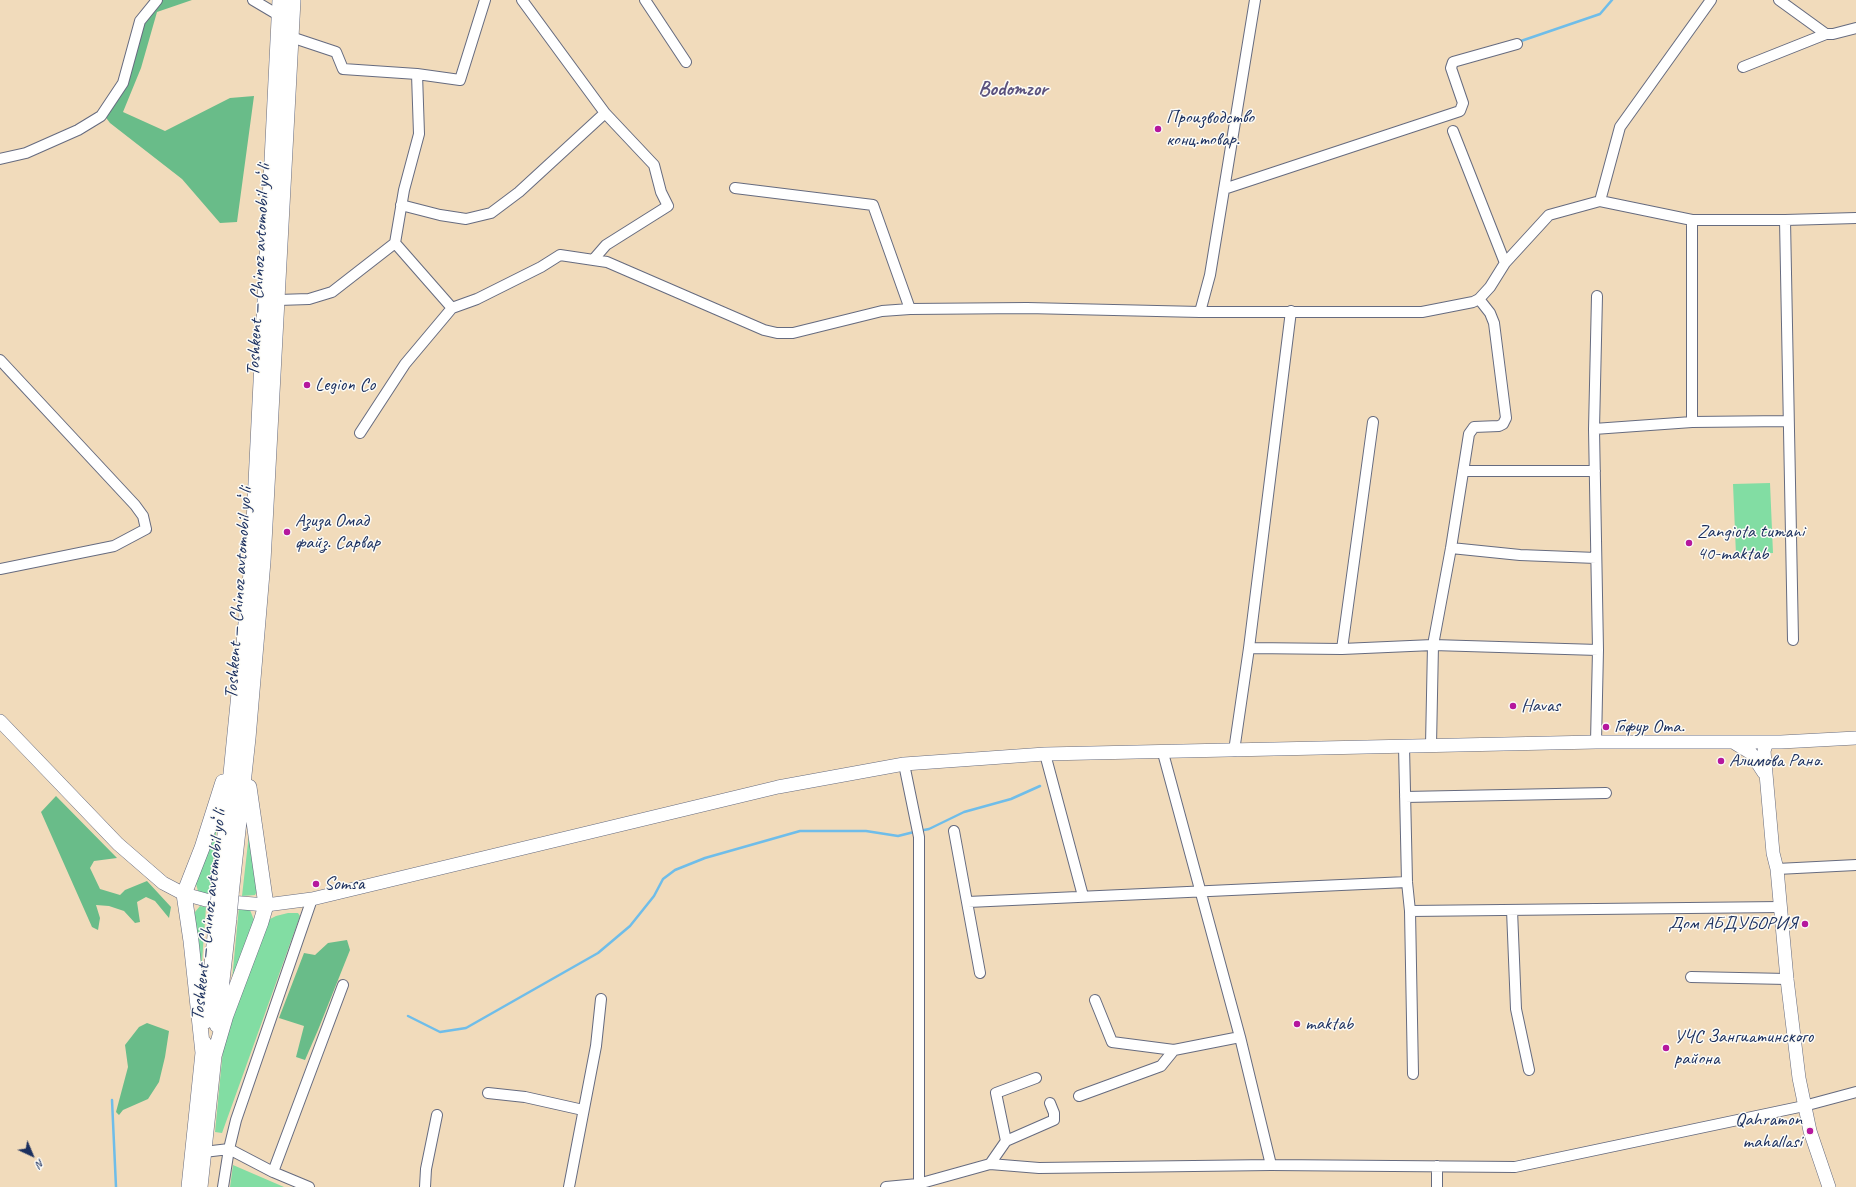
<!DOCTYPE html>
<meta charset="utf-8">
<style>
body{margin:0}
#map{position:relative;width:1856px;height:1187px;overflow:hidden;background:#f1dbbb;font-family:Caveat,sans-serif}
canvas{display:block}
.north{position:absolute;left:12px;top:1135px;width:40px;height:40px;-webkit-text-stroke:3px #fdfcf7;paint-order:stroke;rotate:136deg;font-size:11px;font-weight:700;line-height:16px;text-align:center;color:#1b2f5e}
.north::after{content:'';display:block;margin:auto;width:14px;height:18px;background:#1b2f5e;clip-path:polygon(50% 0,100% 100%,50% 72%,0 100%)}
</style>
<div id="map">
<canvas width="1856" height="1187"></canvas>
<div class="north">N</div>
</div>
<script>
const ctx = document.querySelector('canvas').getContext('2d');
ctx.lineJoin = 'round';
function paint(path, color) {
  ctx.fillStyle = color;
  ctx.fill(path, 'evenodd');
}
function shape(rows) {
  const path = new Path2D();
  for (const r of rows) {
    path.moveTo(r[0], r[1]);
    for (let i = 2; i < r.length; i += 2) path.lineTo(r[i], r[i + 1]);
  }
  return path;
}
function stroke(path, color, width, dash) {
  ctx.strokeStyle = color;
  ctx.lineWidth = width;
  ctx.lineCap = dash ? 'butt' : 'round';
  ctx.setLineDash(dash || []);
  ctx.stroke(path);
}
function write(font, color, halo, rows, align = 'center') {
  ctx.font = font + ' Caveat,sans-serif';
  ctx.lineWidth = 3;
  ctx.setLineDash([]);
  ctx.textBaseline = 'middle';
  ctx.strokeStyle = halo;
  ctx.fillStyle = color;
  for (const [text, x, y, turn = 0] of rows) {
    ctx.save();
    ctx.translate(x, y);
    ctx.rotate((+turn || 0) * Math.PI / 180);
    ctx.textAlign = isNaN(turn) ? turn : align;
    if (halo) ctx.strokeText(text, 0, 0);
    ctx.fillText(text, 0, 0);
    ctx.restore();
  }
}
paint(shape([
 [1770,483,1773,553,1736,555,1733,484],
 [251,816,258,889,255,895,242,896],
 [217,825,210,892,207,895,198,891,195,880],
 [200,906,206,907,200,989,194,924,195,912],
 [239,907,250,910,254,920,230,1001],
 [288,913,298,913,300,916,222,1133,215,1132,224,1039,266,921,276,916],
 [233,1165,284,1187,230,1187]
]), '#82dda3');
paint(shape([
 [152,0,192,0,157,12,141,68,123,112,165,131,230,98,254,96,237,222,220,223,182,179,110,123,104,115,121,92,146,6],
 [56,796,117,858,94,861,90,868,100,889,120,895,125,890,147,881,171,907,169,918,155,901,146,897,137,902,140,922,135,923,124,911,109,906,96,905,100,918,98,930,92,927,41,812],
 [347,940,350,950,318,1030,305,1060,296,1057,304,1026,279,1018,304,953,315,955,328,943],
 [147,1023,169,1031,165,1057,159,1082,148,1099,123,1110,119,1115,116,1112,128,1067,125,1045,139,1027]
]), '#69bc89');
stroke(shape([
 [1518,42,1600,14,1612,0],
 [919,831,929,829,964,812,1011,799,1040,786],
 [408,1016,440,1032,466,1028,598,953,630,926,654,896,663,879,675,870,705,858,800,831,866,831,898,836,914,832],
 [112,1100,116,1187]
]), '#6fbde9', 2.5);
const minor = shape([
 [253,0,280,16],
 [522,0,605,113,654,165,661,192,668,206,606,245,593,260],
 [645,0,686,62],
 [1779,0,1826,34,1833,34,1856,28],
 [291,37,336,52,343,69,417,74,460,80,485,0],
 [1743,67,1826,34],
 [1453,131,1505,263],
 [0,159,26,153,78,130,101,116,123,83,140,21,157,0],
 [735,188,873,205,910,309],
 [1224,189,1460,111,1463,103,1451,68,1453,62,1517,44],
 [1600,201,1620,127,1711,0],
 [401,205,440,215,466,219,491,213,519,192,605,113],
 [1692,220,1692,422],
 [1785,220,1793,640],
 [395,243,404,190,419,134,417,74],
 [278,300,309,299,332,292,395,243,452,308],
 [1200,312,1210,275,1255,0],
 [0,360,135,505,143,516,146,529,114,546,0,569],
 [1594,429,1692,422,1788,421],
 [360,433,405,364,452,308,477,299,541,267,560,255,607,262,764,330,777,333,793,333,882,311,910,309,1027,308,1200,312,1422,312,1473,302,1479,299,1490,287,1505,263,1549,215,1600,201,1692,220,1785,220,1856,218],
 [1463,471,1595,471],
 [1451,548,1520,555,1596,558],
 [1249,648,1342,649,1433,645,1598,650],
 [1342,649,1373,422],
 [1596,742,1598,650,1594,429,1597,296],
 [1431,745,1433,645,1451,548,1469,434,1474,427,1499,426,1503,424,1506,418,1494,323,1490,313,1479,299],
 [1404,746,1407,882,1410,911,1413,1074],
 [1234,751,1249,648,1291,311],
 [1163,753,1240,1037,1271,1165],
 [1045,754,1083,896],
 [904,764,919,837,919,1187],
 [1405,797,1606,793],
 [954,831,980,973],
 [1777,869,1856,865],
 [968,902,1407,882],
 [1512,910,1516,1009,1529,1070],
 [1410,911,1781,907],
 [1691,977,1787,979],
 [1095,1000,1112,1042,1174,1050,1240,1037],
 [488,1093,525,1097,583,1110],
 [1079,1096,1161,1066,1174,1050],
 [1006,1141,996,1093,1036,1078],
 [204,1152,229,1149,273,1172,309,1187],
 [990,1164,1006,1141,1054,1120,1054,1113,1050,1103],
 [273,1172,343,985],
 [223,1187,229,1149,236,1120,312,899],
 [425,1187,426,1169,437,1115],
 [569,1187,596,1046,601,999],
 [886,1187,918,1184,990,1164,1039,1168,1271,1165,1515,1167,1804,1106,1856,1092],
 [1437,1187,1437,1166]
]);
const major = shape([
 [0,721,118,844,163,883,184,894,206,900,266,905,312,899,778,787,904,764,1045,754,1596,742,1781,742,1856,738],
 [1733,742,1751,753,1764,773],
 [1767,742,1764,751,1773,853,1777,869,1787,979,1799,1078,1810,1131,1829,1187]
]);
const highway = shape([
 [219,894,252,563,280,0],
 [231,895,248,738,263,561,293,0],
 [206,1021,217,917],
 [217,1025,229,918],
 [203,1053,191,941,184,894,202,848,223,782],
 [214,1056,226,1015,261,922,266,905,249,787],
 [189,1187,204,1043],
 [200,1187,215,1047]
]);
stroke(minor, '#666b7f', 12);
stroke(major, '#666b7f', 14);
stroke(highway, '#666b7f', 16);
stroke(minor, '#fff', 10);
stroke(major, '#fff', 13);
stroke(highway, '#fff', 15);
const highwayBridge = shape([
 [217,917,219,894],
 [229,918,231,895]
]);
stroke(highwayBridge, '#666b7f', 16, []);
stroke(highwayBridge, '#fff', 15);
for (const [x, y, r, color] of [
 [1158,129,4,"#b5179e"],
 [307,385,4,"#b5179e"],
 [287,532,4,"#b5179e"],
 [1689,543,4,"#b5179e"],
 [1513,706,4,"#b5179e"],
 [1606,727,4,"#b5179e"],
 [1721,761,4,"#b5179e"],
 [316,884,4,"#b5179e"],
 [1805,924,4,"#b5179e"],
 [1297,1024,4,"#b5179e"],
 [1666,1048,4,"#b5179e"],
 [1810,1131,4,"#b5179e"]
]) {
  const dot = new Path2D();
  dot.arc(x, y, r, 0, 2 * Math.PI);
  ctx.fillStyle = color;
  ctx.fill(dot);
  stroke(dot, '#fdfcf7', 1.5);
}
write('19px', '#1b2f5e', '#fdfcf7', [
 ["Производство",1166,118],
 ["конц.товар.",1166,140],
 ["Legion Co",315,385],
 ["Азиза Омад",295,521],
 ["файз. Сарвар",295,543],
 ["Zangiota tumani",1697,532],
 ["40-maktab",1697,554],
 ["Havas",1521,706],
 ["Гофур Ота.",1614,727],
 ["Алимова Рано.",1729,761],
 ["Somsa",324,884],
 ["Дом АБДУБОРИЯ",1797,924,"right"],
 ["maktab",1305,1024],
 ["УЧС Зангиатинского",1674,1037],
 ["района",1674,1059],
 ["Qahramon",1802,1120,"right"],
 ["mahallasi",1802,1142,"right"]
], 'left');
write('19px', '#1b2f5e', '#fdfcf7', [
 ["Toshkent — Chinoz avtomobil yoʻli",259,270,-87],
 ["Toshkent — Chinoz avtomobil yoʻli",239,593,-86],
 ["Toshkent — Chinoz avtomobil yoʻli",209,915,-84]
]);
write('bold 21px', '#5b527e', '#fdfcf7', [
 ["Bodomzor",1013,89]
]);
</script>
